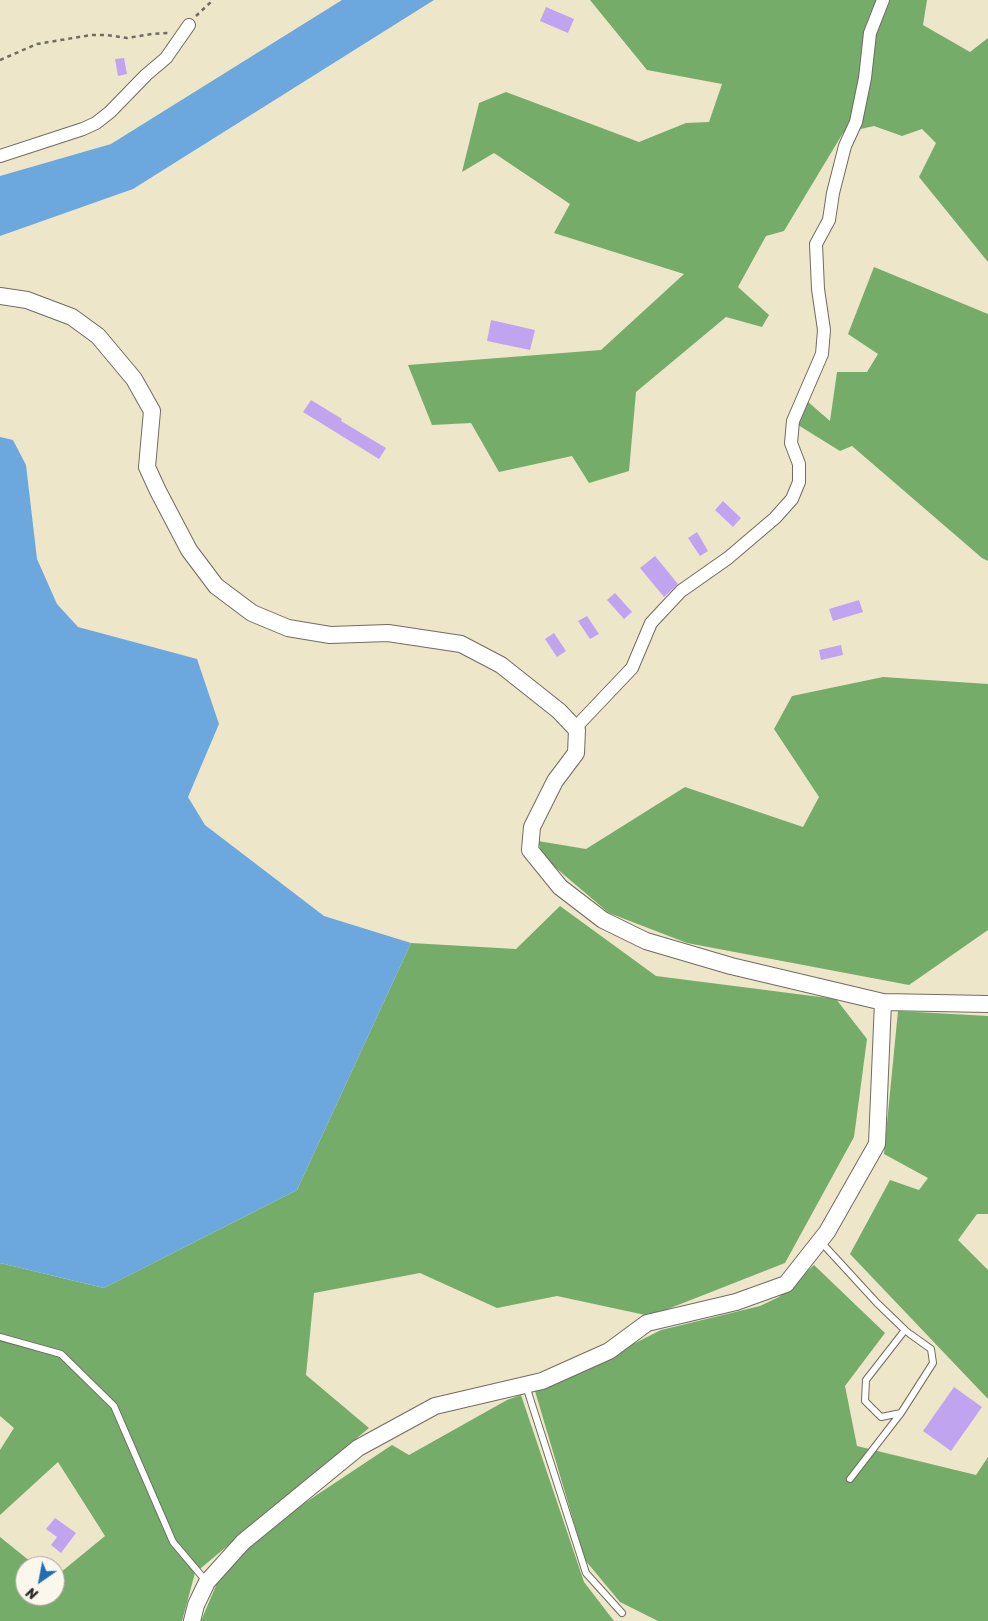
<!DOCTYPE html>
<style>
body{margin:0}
#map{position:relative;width:988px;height:1621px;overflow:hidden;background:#eee6c9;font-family:Sriracha,sans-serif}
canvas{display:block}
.north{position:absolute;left:15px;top:1556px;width:50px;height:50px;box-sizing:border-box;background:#fbf7ec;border:1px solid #a8a59f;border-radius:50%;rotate:213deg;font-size:14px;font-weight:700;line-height:20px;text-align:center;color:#2b2b2b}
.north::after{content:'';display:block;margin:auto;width:18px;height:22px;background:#1f6fb2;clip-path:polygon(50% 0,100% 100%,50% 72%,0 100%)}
</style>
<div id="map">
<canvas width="988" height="1621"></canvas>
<div class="north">N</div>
</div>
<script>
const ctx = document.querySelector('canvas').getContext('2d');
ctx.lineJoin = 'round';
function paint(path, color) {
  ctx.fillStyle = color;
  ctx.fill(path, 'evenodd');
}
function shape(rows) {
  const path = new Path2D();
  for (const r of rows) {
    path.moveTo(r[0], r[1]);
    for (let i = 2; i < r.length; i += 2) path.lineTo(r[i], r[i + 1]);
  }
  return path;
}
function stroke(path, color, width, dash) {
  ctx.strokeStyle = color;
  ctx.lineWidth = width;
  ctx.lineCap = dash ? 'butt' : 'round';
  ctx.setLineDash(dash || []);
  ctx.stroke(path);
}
paint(shape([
 [590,0,927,0,923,25,970,52,988,38,988,262,919,177,936,143,922,129,902,136,874,126,843,133,784,231,766,236,738,287,769,315,762,327,726,317,636,392,629,471,589,483,572,456,499,472,471,423,432,425,408,365,601,350,684,274,554,233,570,204,494,153,462,172,479,103,506,92,639,142,686,123,709,122,722,84,647,70],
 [874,267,988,314,988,561,982,558,852,446,840,451,798,425,807,401,830,421,837,372,867,372,878,354,848,334],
 [883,677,988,684,988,930,909,985,687,943,609,913,543,857,538,841,586,849,685,787,803,827,819,797,774,729,792,696],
 [560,906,656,976,836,999,867,1039,854,1137,785,1263,650,1316,557,1296,497,1308,420,1273,314,1293,306,1375,369,1428,195,1573,182,1621,0,1621,0,1537,36,1566,25,1566,25,1596,55,1596,55,1577,105,1536,58,1462,0,1515,0,1450,14,1428,0,1416,0,1263,104,1288,297,1190,411,943,516,949],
 [898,1011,988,1016,988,1214,977,1214,958,1240,988,1270,988,1399,850,1254,890,1180,919,1190,928,1178,884,1154],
 [814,1265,885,1333,845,1386,857,1446,976,1475,988,1457,988,1621,658,1621,620,1602,585,1560,535,1391,554,1384,661,1330,760,1306,779,1297],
 [521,1395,584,1582,614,1621,201,1621,220,1576,270,1526,392,1445,409,1455,507,1400]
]), '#75ac69');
paint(shape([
 [342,0,434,0,133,189,0,236,0,176,111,144],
 [0,437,13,440,26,465,37,559,57,604,78,627,197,659,219,724,188,797,205,825,324,916,411,943,297,1190,104,1288,0,1263]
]), '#6ca8dd');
paint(shape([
 [546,7,574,19,568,33,540,21],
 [124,58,127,74,118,76,115,59],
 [491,320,535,330,530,350,487,341],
 [311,400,342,419,341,421,386,448,379,459,303,412],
 [723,501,741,518,733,527,715,510],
 [697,532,708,551,700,556,688,538],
 [655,556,678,584,664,597,640,568],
 [615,593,632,612,624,619,607,600],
 [859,600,863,612,833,621,829,609],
 [587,616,599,634,590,639,578,621],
 [554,633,566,651,557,657,545,639],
 [841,645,843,655,821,660,819,650],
 [954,1387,982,1407,951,1451,923,1431],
 [55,1518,76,1533,61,1553,51,1545,57,1537,46,1529]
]), '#c0a4ef');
const service = shape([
 [821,1242,877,1303,905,1330,910,1334,931,1349,933,1363,901,1413,881,1417,865,1401,866,1380,905,1330],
 [0,1337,61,1354,114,1406,173,1542,206,1581],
 [526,1386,586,1573,622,1613],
 [850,1479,901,1413]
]);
const minor = shape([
 [0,156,83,129,96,123,110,112,146,75,166,58,189,25],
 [575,728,632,668,651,623,681,591,728,558,775,518,792,499,799,482,799,464,791,443,793,421,822,354,824,330,818,289,816,244,829,220,833,193,845,146,856,122,865,78,870,33,883,0]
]);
const tertiary = shape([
 [0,296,27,300,72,317,98,336,134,379,152,411,147,467,158,491,189,550,216,586,252,613,288,628,330,635,388,633,461,644,501,665,559,711,577,730,576,753,555,781,532,827,530,850,560,887,603,920,646,941,731,966,883,1002],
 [192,1621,196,1605,207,1582,243,1542,358,1448,435,1406,542,1381,609,1351,647,1323,736,1302,786,1284,827,1232,877,1144,883,1002,988,1004]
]);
stroke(service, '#6f6c62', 8);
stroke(minor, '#6f6c62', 14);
stroke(tertiary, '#6f6c62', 18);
stroke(shape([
 [196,16,213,0],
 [0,60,37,44,91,35,107,35,127,38,152,34,168,33]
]), '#6f6c62', 2.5, [4, 4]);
stroke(service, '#fff', 6);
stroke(minor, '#fff', 12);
stroke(tertiary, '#fff', 16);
</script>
